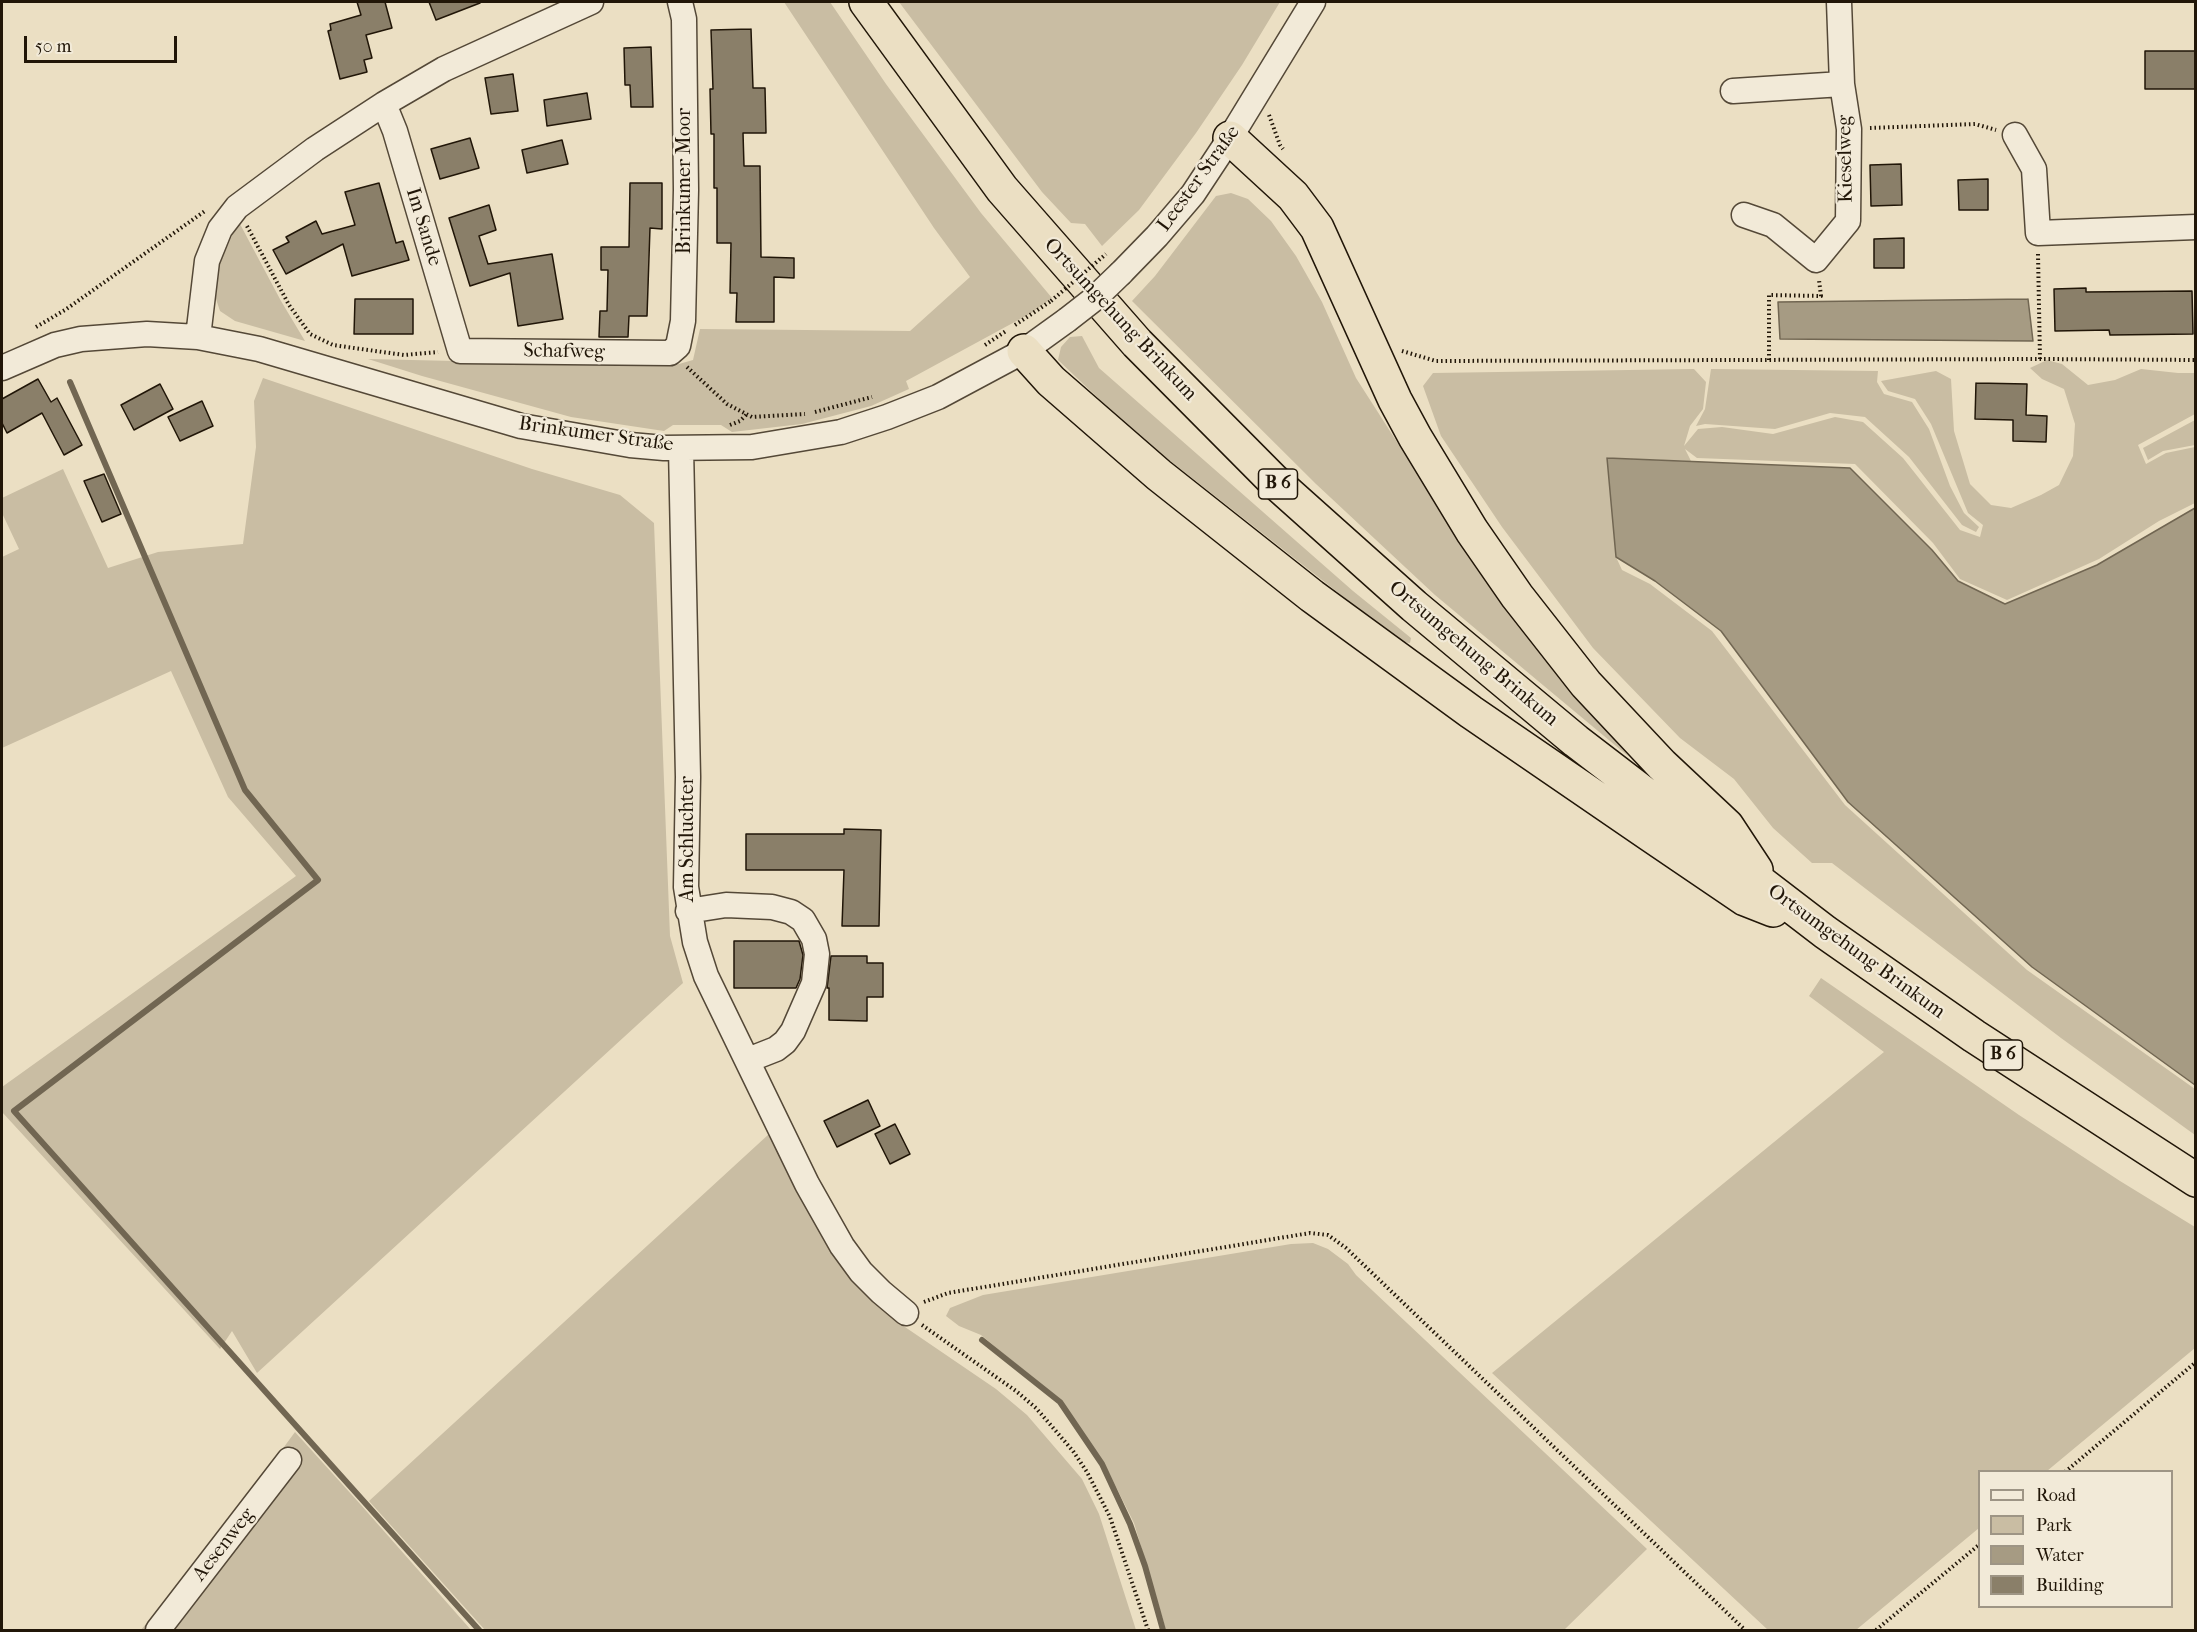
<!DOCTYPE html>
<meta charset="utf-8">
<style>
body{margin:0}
#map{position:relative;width:2197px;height:1632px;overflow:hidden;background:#ebdfc3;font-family:"IM FELL French Canon",serif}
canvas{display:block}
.frame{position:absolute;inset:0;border:3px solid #211608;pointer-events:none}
.legend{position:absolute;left:1978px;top:1470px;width:195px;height:138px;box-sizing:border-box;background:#f2ead8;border:2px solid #9e9585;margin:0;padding:8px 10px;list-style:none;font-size:18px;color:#211608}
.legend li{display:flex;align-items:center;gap:12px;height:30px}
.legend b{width:30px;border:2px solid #9e9585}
.scale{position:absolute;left:24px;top:36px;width:153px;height:27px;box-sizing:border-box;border:3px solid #211608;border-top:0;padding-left:8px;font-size:18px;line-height:21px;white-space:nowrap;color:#211608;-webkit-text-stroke:4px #f2ead8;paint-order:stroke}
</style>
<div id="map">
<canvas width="2197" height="1632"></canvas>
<div class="frame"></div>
<ul class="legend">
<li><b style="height:8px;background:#f2ead8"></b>Road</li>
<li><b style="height:16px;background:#c9bda3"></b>Park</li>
<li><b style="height:16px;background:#a69b83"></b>Water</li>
<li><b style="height:16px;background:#8a7f69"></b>Building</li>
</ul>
<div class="scale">50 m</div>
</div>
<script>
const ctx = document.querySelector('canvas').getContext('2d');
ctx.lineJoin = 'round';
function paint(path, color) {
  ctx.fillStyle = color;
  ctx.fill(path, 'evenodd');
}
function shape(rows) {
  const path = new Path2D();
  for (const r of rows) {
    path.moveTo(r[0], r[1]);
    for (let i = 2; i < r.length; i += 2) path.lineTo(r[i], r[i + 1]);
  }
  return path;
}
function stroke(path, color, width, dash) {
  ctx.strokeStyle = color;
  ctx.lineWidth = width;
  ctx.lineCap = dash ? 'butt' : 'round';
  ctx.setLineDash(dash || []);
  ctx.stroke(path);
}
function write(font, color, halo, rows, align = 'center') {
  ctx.font = font + ' "IM FELL French Canon",serif';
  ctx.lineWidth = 4.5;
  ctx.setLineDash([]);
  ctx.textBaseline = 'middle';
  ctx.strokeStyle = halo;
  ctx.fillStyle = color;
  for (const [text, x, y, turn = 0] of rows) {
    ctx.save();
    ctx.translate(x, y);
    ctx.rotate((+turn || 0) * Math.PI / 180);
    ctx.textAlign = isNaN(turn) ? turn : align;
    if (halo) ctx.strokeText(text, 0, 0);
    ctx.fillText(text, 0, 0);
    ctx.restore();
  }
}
paint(shape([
 [784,2,830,2,886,84,981,213,1052,298,1033,312,906,381,909,389,871,406,802,424,732,432,721,425,673,425,664,431,571,417,422,376,368,359,672,366,693,360,700,329,910,331,970,277,934,228],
 [899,2,1280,2,1242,65,1196,133,1139,210,1102,246,1085,224,1071,223,1042,192],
 [1231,193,1248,199,1271,221,1296,256,1322,302,1356,378,1477,567,1628,756,1435,595,1316,484,1132,301,1155,276,1216,196],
 [240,224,281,301,305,341,235,321,220,311,214,293,219,265,236,227],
 [1082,336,1099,368,1353,591,1411,638,1410,643,1401,642,1136,434,1058,360,1061,347,1070,337],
 [2047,360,2062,364,2088,385,2115,380,2141,369,2178,373,2195,373,2195,414,2138,445,2146,464,2166,453,2195,447,2195,503,2159,521,2099,559,2007,600,1960,579,1933,543,1855,464,1697,458,1685,449,1691,461,1608,458,1616,557,1622,570,1650,584,1712,631,1845,805,2027,970,2195,1089,2195,1135,2061,1038,1832,863,1812,863,1773,828,1734,779,1680,738,1593,648,1502,527,1441,436,1423,386,1433,373,1694,369,1706,382,1703,409,1690,426,1684,446,1698,429,1722,427,1773,434,1835,417,1863,422,1903,458,1960,530,1980,537,1983,525,1968,513,1931,424,1915,399,1888,391,1881,381,1936,371,1951,379,1954,431,1970,484,1991,505,2011,508,2041,495,2059,485,2073,456,2075,424,2064,389,2042,379,2030,368],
 [1711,369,1878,371,1877,382,1884,394,1912,402,1929,429,1950,486,1964,513,1979,527,1976,532,1962,525,1909,457,1865,417,1830,413,1775,429,1705,424,1696,426,1705,409],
 [263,378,532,469,620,495,654,523,670,936,683,983,257,1373,232,1331,220,1349,2,1112,2,1087,296,876,228,797,171,671,2,748,2,557,19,549,2,513,2,498,63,469,108,568,158,552,243,544,256,447,254,401],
 [2195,420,2195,445,2163,451,2148,460,2143,448],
 [1821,978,2019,1115,2120,1181,2195,1227,2195,1348,2047,1471,1980,1472,1979,1528,1856,1630,1768,1630,1492,1373,1884,1052,1809,996],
 [769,1134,810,1214,861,1288,905,1327,996,1389,1027,1415,1082,1479,1099,1514,1136,1630,485,1630,369,1501],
 [1313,1243,1328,1249,1348,1264,1356,1275,1647,1549,1564,1630,1166,1630,1134,1523,1104,1463,1062,1402,981,1335,959,1326,946,1316,950,1308,983,1295,1291,1244],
 [295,1432,361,1505,471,1630,141,1630,234,1515]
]), '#c9bda3');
const water = shape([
 [2028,299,2033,341,1780,339,1778,302,2028,299],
 [1607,458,1850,468,1932,550,1958,581,2005,604,2097,565,2195,508,2195,1085,2032,967,1848,802,1721,631,1655,581,1616,557,1607,458]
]);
paint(water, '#a69b83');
stroke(water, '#716652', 1.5);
stroke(shape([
 [70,382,245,790,318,880,14,1111,479,1630],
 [982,1340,1060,1402,1102,1464,1130,1524,1145,1566,1163,1630]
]), '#716652', 6);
const building = shape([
 [357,2,385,2,392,28,366,35,372,58,364,60,367,72,340,79,328,31,331,30,330,24,361,15,357,2],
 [429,2,480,2,480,3,436,20,429,2],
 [751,29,753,88,765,88,766,133,743,133,744,166,760,166,761,257,794,258,794,278,774,277,774,322,736,322,737,293,730,293,731,243,717,243,717,188,714,188,714,134,711,134,710,89,713,89,711,30,751,29],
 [651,47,653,107,631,107,630,85,625,85,624,48,651,47],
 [2145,51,2196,51,2196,89,2145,89,2145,51],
 [513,74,518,111,491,114,485,78,513,74],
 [587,93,591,119,547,126,544,100,587,93],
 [470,138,479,168,440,179,431,149,470,138],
 [562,140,568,164,527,173,522,150,562,140],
 [1901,164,1902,205,1871,206,1870,165,1901,164],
 [1988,179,1988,210,1959,210,1958,180,1988,179],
 [379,183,396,243,403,241,409,260,352,276,343,244,286,274,273,250,289,242,286,237,316,221,322,234,355,225,345,192,379,183],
 [630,183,662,183,662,229,650,228,647,316,629,316,628,337,599,337,600,311,607,311,608,270,601,270,601,247,629,247,630,183],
 [489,205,496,230,479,236,488,264,552,254,563,319,518,326,510,273,470,286,449,218,489,205],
 [1904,238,1904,268,1874,268,1874,239,1904,238],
 [2086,288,2086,292,2192,291,2193,334,2110,335,2109,330,2055,331,2054,289,2086,288],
 [355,299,413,299,413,334,354,334,355,299],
 [38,379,51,402,57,398,82,445,64,455,42,413,7,433,2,423,2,399,38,379],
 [1976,383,2027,384,2026,415,2047,416,2046,442,2013,441,2013,420,1975,419,1976,383],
 [160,384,173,409,134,430,121,405,160,384],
 [202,401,213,426,180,441,168,417,202,401],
 [104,474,121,514,102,522,84,481,104,474],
 [844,829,881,830,879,926,842,926,844,870,746,870,746,834,844,834,844,829],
 [734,941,799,941,803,955,800,979,796,988,734,988,734,941],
 [831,956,867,956,867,963,883,963,883,997,867,997,867,1021,829,1020,829,988,827,988,831,956],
 [868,1100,880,1126,837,1147,824,1121,868,1100],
 [895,1124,910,1154,890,1164,875,1134,895,1124]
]);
paint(building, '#8a7f69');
stroke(building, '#211608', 1.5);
const minor = shape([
 [1733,91,1842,84],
 [384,104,395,131,460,351,670,353,678,346,683,321,686,190,684,19,680,2],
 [2015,135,2034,169,2038,233,2196,227],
 [1744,215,1773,225,1816,260,1848,221,1849,129,1842,84,1839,2],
 [1121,273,1157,236,1193,194,1230,138,1313,2],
 [198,337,207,261,220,229,237,207,315,149,384,104,444,69,591,2],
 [2,368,55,345,81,339,147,334,198,337,259,349,521,426,630,445,664,448,752,447,841,432,887,417,938,397,1024,351,1067,320],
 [681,448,688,777,686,887,695,942,706,976,807,1184,842,1246,861,1272,881,1292,906,1313],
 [688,911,726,905,772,907,791,912,803,920,814,939,817,954,814,983,793,1031,785,1042,776,1049,748,1060],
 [158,1630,289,1460]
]);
const highway = shape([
 [866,2,1002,189,1137,343,1273,480,1414,606,1576,741,1825,932,1974,1036,2196,1180],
 [1230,138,1293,196,1317,228,1395,400,1415,437,1472,531,1517,596,1586,684,1662,765,1727,826,1756,870],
 [1024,351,1051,381,1159,475,1312,596,1471,712,1649,834,1745,899,1773,910]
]);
stroke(minor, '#544837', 27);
stroke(highway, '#211608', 36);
stroke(shape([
 [1269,115,1280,145,1283,149],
 [1870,128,1975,124,1996,130],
 [247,226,289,305,310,334,333,345,354,348,404,355,438,352],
 [2038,254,2040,359],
 [1015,325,1051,301],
 [36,327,65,310,205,211],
 [985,345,1006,331],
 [1402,351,1436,361,2040,359,2196,360],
 [1769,360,1769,295,1821,296,1819,280],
 [687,367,727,404,752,417,805,414],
 [815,412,872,397],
 [730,425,740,421,747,414],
 [924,1302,948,1293,1310,1233,1328,1235,1346,1248,1745,1630],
 [922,1325,1016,1391,1036,1408,1073,1451,1087,1472,1110,1517,1148,1630],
 [2065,1472,2196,1362],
 [1876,1630,1980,1544]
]), '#211608', 4, [1.5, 3]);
stroke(minor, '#f2ead8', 24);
stroke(highway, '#ebdfc3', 33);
const minorBridge = shape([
 [1067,320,1094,299,1121,273]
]);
stroke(minorBridge, '#544837', 27, []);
stroke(shape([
 [1051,301,1106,254]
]), '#211608', 4, [1.5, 3]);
stroke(minorBridge, '#f2ead8', 24);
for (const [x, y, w] of [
 [1278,484,39],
 [2003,1055,39]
]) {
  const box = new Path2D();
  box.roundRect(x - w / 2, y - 15, w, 30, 4.5);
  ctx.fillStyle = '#f2ead8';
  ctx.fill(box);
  stroke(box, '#211608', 1.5);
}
write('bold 18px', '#211608', null, [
 ["B 6",1278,484],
 ["B 6",2003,1055]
]);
write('20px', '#211608', '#f2ead8', [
 ["Kieselweg",1846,159,-91],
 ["Leester Straße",1199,179,-54],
 ["Brinkumer Moor",685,181,-90],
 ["Im Sande",423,227,73],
 ["Ortsumgehung Brinkum",1120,320,47],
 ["Schafweg",564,352,1],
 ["Brinkumer Straße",596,435,8],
 ["Ortsumgehung Brinkum",1473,654,40],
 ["Am Schluchter",688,839,-90],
 ["Ortsumgehung Brinkum",1856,952,36],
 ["Aesenweg",224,1545,-52]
]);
</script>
